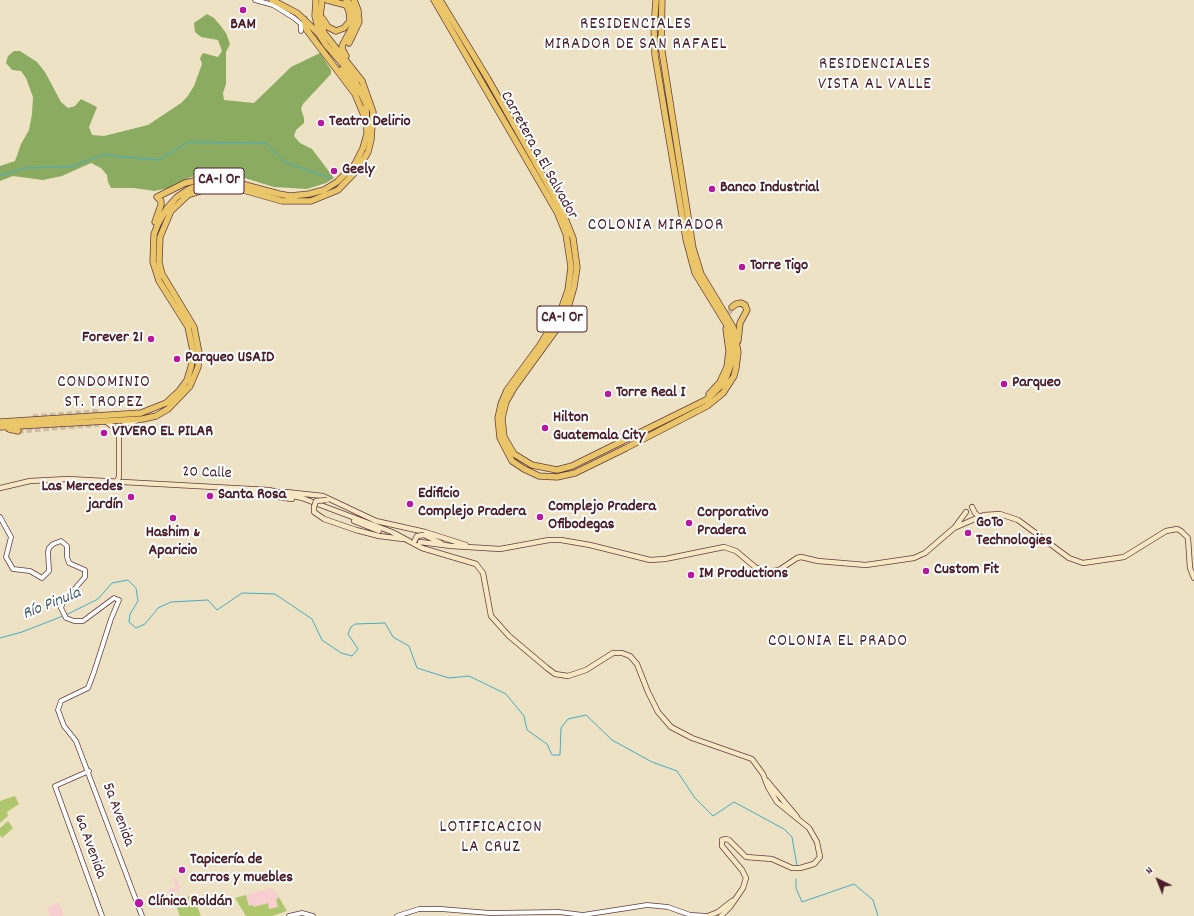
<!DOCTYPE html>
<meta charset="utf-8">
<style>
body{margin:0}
#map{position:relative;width:1194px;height:916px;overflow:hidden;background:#eee2c4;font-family:Dekko,sans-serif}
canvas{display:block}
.north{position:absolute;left:1138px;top:860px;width:40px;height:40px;-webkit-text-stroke:3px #fff;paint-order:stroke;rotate:317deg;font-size:11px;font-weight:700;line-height:16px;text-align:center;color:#4a1f2b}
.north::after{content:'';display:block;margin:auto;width:14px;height:18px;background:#4a1f2b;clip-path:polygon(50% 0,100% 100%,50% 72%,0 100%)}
</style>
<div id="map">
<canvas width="1194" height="916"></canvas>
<div class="north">N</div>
</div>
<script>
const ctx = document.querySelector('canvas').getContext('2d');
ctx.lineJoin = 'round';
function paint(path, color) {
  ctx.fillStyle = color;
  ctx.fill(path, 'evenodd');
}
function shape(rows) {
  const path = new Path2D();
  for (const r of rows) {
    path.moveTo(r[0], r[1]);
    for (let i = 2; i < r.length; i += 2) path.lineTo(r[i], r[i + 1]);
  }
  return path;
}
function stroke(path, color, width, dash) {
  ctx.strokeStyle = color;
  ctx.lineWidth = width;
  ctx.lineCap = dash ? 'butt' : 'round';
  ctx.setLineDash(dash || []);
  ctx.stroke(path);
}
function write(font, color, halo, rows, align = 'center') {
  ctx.font = font + ' Dekko,sans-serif';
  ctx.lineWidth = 4;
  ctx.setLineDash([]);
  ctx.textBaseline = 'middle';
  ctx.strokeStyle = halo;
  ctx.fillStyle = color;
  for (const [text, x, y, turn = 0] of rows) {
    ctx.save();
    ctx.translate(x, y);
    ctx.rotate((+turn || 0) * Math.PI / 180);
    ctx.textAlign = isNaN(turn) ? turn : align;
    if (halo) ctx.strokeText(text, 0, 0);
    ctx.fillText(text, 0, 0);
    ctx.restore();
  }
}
paint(shape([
 [175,877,181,888,178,889,180,893,178,894,177,891,169,894,168,890,176,887,172,879],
 [271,888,276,892,279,899,278,907,268,910,267,903,254,907,249,906,246,895],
 [59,902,64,916,50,916,47,908]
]), '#f7cfd0');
paint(shape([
 [15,796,19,804,7,812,8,816,0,823,0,801],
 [8,821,13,828,2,838,0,835,0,828],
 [271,888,246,895,249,906,253,905,254,907,268,903,269,909,278,907,276,899,279,898,276,892,287,911,272,916,246,916,235,898],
 [193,895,201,916,180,916,174,901]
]), '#afc76c');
paint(shape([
 [207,14,214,18,220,25,226,33,230,44,226,52,226,84,223,93,224,100,254,103,291,67,320,53,331,70,331,74,303,104,301,109,304,118,304,123,296,130,294,136,300,143,312,149,334,178,326,183,307,189,274,187,238,176,204,176,191,177,169,188,154,191,134,188,111,188,108,182,107,175,101,168,91,163,62,176,43,180,13,176,0,181,0,166,15,161,21,144,29,130,32,114,33,97,26,78,21,71,12,70,6,63,8,56,14,51,20,51,37,62,45,72,61,102,68,108,75,106,81,99,97,107,89,127,92,135,104,136,148,125,181,103,187,97,194,86,202,64,200,58,203,53,218,57,222,51,218,40,201,37,195,32,194,23]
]), '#8bac60');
stroke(shape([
 [0,176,24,168,70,167,102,155,159,160,188,142,266,143,284,162,330,178],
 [66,615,98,599,112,583,128,580,136,588,138,601,130,614,129,622,136,628,145,624,158,608,171,602,208,600,217,610,242,593,275,594,312,619,322,640,341,653,352,656,358,649,348,634,351,627,355,624,385,623,393,637,409,646,417,668,449,678,469,676,506,694,524,716,527,730,547,744,552,755,560,755,561,728,568,719,586,715,612,740,652,762,677,771,695,798,713,816,734,802,784,829,792,837,797,866],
 [0,638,22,632,63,616],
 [796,879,796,888,802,902,854,884,873,900,878,916]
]), '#46acc6', 1);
stroke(shape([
 [384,532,396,535]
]), '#cdbba5', 4.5, [4.5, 2]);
stroke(shape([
 [341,70,340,62,349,43],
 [725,321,732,307],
 [33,417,96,412,101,414,103,417],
 [18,431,99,424]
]), '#cdbba5', 5.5, [5.5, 3]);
const tertiary = shape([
 [255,0,273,5,294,18,301,24,301,31],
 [0,517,11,537,6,557,13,569,30,571,42,578,49,571,48,552,49,548,53,544,61,541,67,546,67,557,69,563,85,570,85,577,63,602,61,608,66,618,74,621,83,621,114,598,119,600,111,619,94,672,88,688,61,701,58,710,64,726,76,741,142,916],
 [89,771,55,786,102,916],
 [692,915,708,916],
 [289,916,302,913,313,916],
 [397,916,419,909,441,909,490,913,559,912,583,915,647,905,668,907,693,916]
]);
const secondary = shape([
 [105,421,119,431],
 [117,481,119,477,119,431,125,424,136,421],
 [0,488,30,481,68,479,269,490,302,498,392,532,422,548,476,564,483,573,491,616,509,636,547,668,555,674,568,676,586,670,613,653,622,653,630,656,637,664,648,692,658,712,671,727,692,738,752,759,763,774,768,787,777,802,809,828,817,842,820,857,814,864,800,868,792,868,772,859,746,857,729,840,726,839,722,840,722,846,742,870,746,878,743,888,730,907,721,916],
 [249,489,257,494,292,499],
 [286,492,323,496,376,521,425,532,466,545],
 [972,507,975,513,980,517],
 [354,521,379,531],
 [955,527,966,512],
 [356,530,379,536,403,539],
 [424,535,441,543],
 [420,542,451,546,500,549,549,540,561,540,590,545,650,560,665,559,724,547,736,551,755,567,767,572,779,570,797,558,801,557,818,561,866,565,914,558,925,553,954,528,984,515,1000,514,1018,520,1069,558,1083,563,1124,557,1166,531,1177,529,1181,531,1188,538,1190,568,1194,578],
 [767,781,797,817],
 [708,916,718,912,732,901]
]);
const trunk = shape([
 [272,0,297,13,319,34],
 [346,0,353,7,355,15,353,25,342,46,343,51,346,56],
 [434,0,557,212,566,234,571,267,568,290,561,310,540,345,507,390,501,404,498,418,500,438,512,461,524,469,539,476,557,477,575,473,626,448,707,406,723,393,734,376,736,368,738,352,733,327,701,274,693,248,661,45,662,0],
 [440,0,488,79,561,208,573,238,577,267,574,287,569,304,559,326,514,388,506,402,502,418,504,437,514,454,532,465,557,470,572,466,706,400,724,383,733,359,732,339,728,327,695,273,686,239,655,55,654,28,656,0],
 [304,19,306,29,355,94,365,118],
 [323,19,328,27,336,31,344,28,350,21,349,11,346,5,327,0],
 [349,43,359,22,358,10,354,0],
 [341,70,360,93],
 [155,222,161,205,161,201,157,197,185,183,199,180,208,182],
 [732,307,736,304,741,303,745,305,747,310,740,323,738,341],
 [709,394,720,382,727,367,729,351,726,329],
 [0,422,141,413,166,403,179,391,187,380,191,367,193,351,188,327,159,281,153,262,154,234,158,224,167,208,177,197,189,189,208,182,220,181,234,182,279,194,290,196,309,194,324,190,337,182,355,164,363,148,367,134,366,104,353,76,326,45,320,36,315,16,316,0],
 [0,427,143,419,156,416,168,409,190,386,198,367,199,353,194,327,162,274,159,262,160,237,171,211,188,195,212,187,236,188,282,201,311,201,338,190,358,169,368,152,371,140,373,112,362,81,324,33,320,17,322,0],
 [9,429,18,431]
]);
stroke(tertiary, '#633c42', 5.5);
stroke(secondary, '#633c42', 6);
stroke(trunk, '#633c42', 7);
stroke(tertiary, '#fff', 4);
stroke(secondary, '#f7e8c3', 4.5);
stroke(trunk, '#eac669', 5.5);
const secondaryBridge = shape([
 [327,500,316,501,314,507,314,512,324,519,356,530],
 [414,542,417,536,424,535]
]);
stroke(secondaryBridge, '#633c42', 6, []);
stroke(secondaryBridge, '#f7e8c3', 4.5);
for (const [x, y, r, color] of [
 [243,10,4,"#b5179e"],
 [321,123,4,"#b5179e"],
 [334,171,4,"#b5179e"],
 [712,189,4,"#b5179e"],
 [742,267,4,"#b5179e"],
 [151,339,4,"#b5179e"],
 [177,359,4,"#b5179e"],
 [1004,384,4,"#b5179e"],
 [608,394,4,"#b5179e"],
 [545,428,4,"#b5179e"],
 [104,433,4,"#b5179e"],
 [210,496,4,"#b5179e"],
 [131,497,4,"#b5179e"],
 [410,504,4,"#b5179e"],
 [540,517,4,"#b5179e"],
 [173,518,4,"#b5179e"],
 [689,523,4,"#b5179e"],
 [968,533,4,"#b5179e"],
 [926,571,4,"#b5179e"],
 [691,575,4,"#b5179e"],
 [182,870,4,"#b5179e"],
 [139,903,5,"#b5179e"]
]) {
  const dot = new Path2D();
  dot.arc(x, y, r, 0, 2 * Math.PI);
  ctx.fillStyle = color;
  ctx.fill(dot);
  stroke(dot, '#fff', 1.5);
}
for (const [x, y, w] of [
 [219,181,50],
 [562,319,50]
]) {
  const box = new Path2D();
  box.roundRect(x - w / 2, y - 13, w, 26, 3);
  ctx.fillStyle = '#fff';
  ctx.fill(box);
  stroke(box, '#4a1f2b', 1);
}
write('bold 15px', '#4a1f2b', null, [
 ["CA-1 Or",219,181],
 ["CA-1 Or",562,319]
]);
write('bold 16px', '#4a1f2b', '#fff', [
 ["BAM",243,26,"center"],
 ["Teatro Delirio",329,123],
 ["Geely",342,171],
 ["Banco Industrial",720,189],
 ["Torre Tigo",750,267],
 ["Forever 21",143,339,"right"],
 ["Parqueo USAID",185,359],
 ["Parqueo",1012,384],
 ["Torre Real I",616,394],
 ["Hilton",553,419],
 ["Guatemala City",553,437],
 ["VIVERO EL PILAR",112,433],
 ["Las Mercedes",123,488,"right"],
 ["jardín",123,506,"right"],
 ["Edificio",418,495],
 ["Complejo Pradera",418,513],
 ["Santa Rosa",218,496],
 ["Complejo Pradera",548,508],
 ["Ofibodegas",548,526],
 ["Corporativo",697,514],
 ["Pradera",697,532],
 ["GoTo",976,524],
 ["Technologies",976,542],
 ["Hashim &",173,534,"center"],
 ["Aparicio",173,552,"center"],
 ["Custom Fit",934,571],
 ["IM Productions",699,575],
 ["Tapicería de",190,861],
 ["carros y muebles",190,879],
 ["Clínica Roldán",148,903]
], 'left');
write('16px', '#4a1f2b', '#fff', [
 ["Carretera a El Salvador",538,156,61],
 ["20 Calle",207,474,2],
 ["5a Avenida",117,815,70],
 ["6a Avenida",89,847,70]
]);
ctx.letterSpacing = '1px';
write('17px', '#4a1f2b', '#fff', [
 ["RESIDENCIALES",636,26],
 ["MIRADOR DE SAN RAFAEL",636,46],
 ["RESIDENCIALES",875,66],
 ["VISTA AL VALLE",875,86],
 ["COLONIA MIRADOR",656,227],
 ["CONDOMINIO",104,384],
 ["ST. TROPEZ",104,404],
 ["COLONIA EL PRADO",838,643],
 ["LOTIFICACION",491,829],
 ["LA CRUZ",491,849]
]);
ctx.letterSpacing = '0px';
write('italic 17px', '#485e71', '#fff', [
 ["Río Pinula",52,605,-22]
]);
</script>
